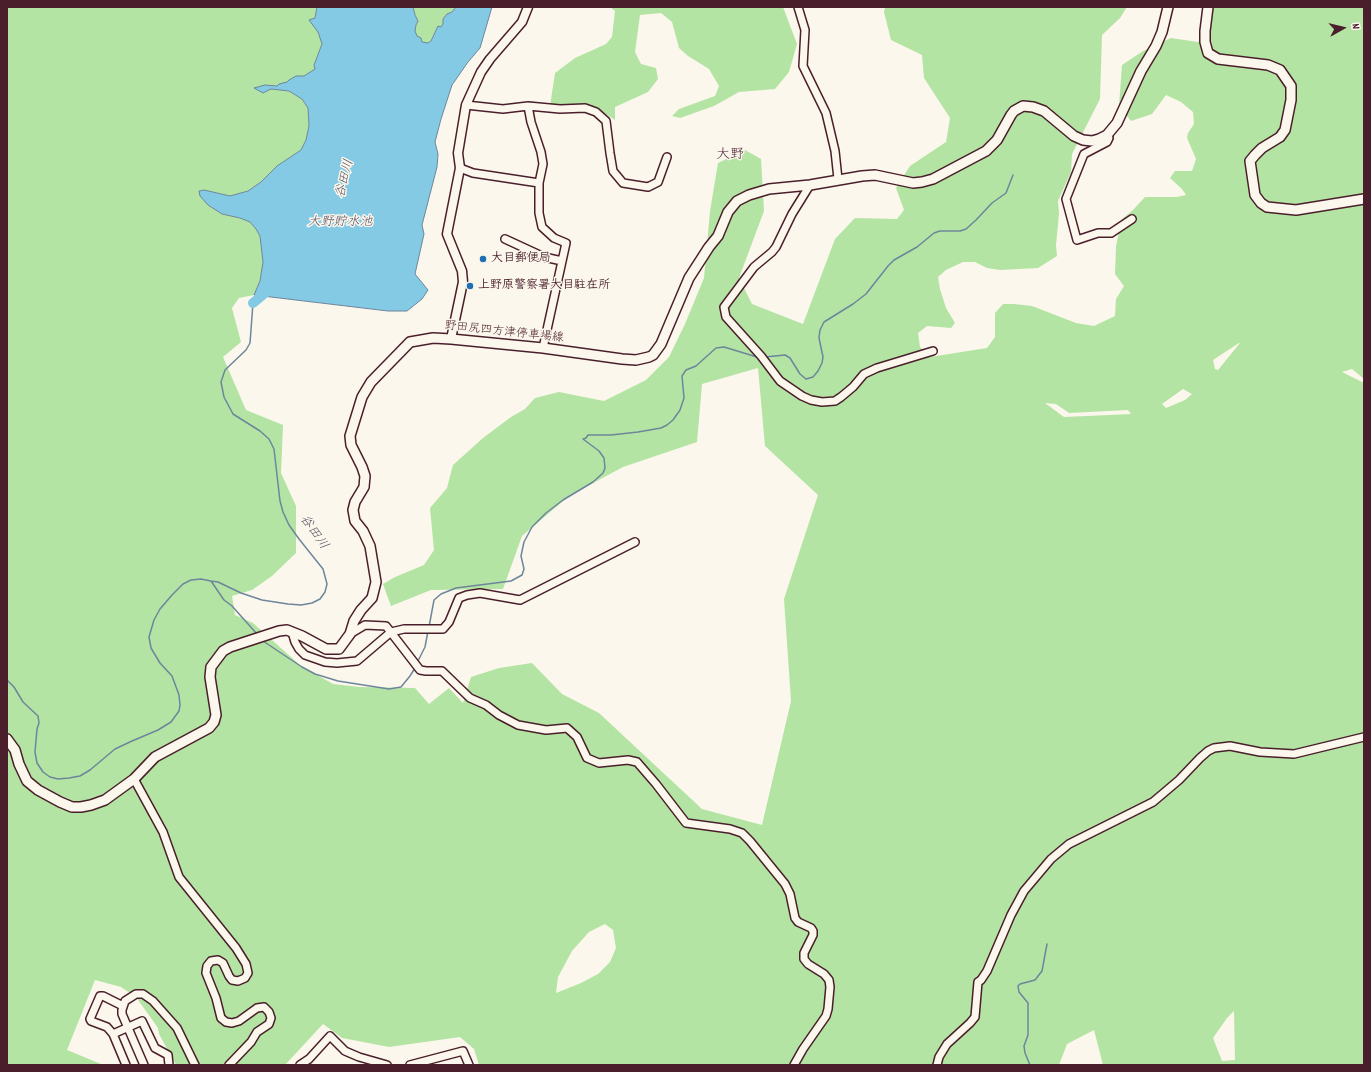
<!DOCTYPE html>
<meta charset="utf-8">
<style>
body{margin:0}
#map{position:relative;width:1371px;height:1072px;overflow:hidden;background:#fbf7ec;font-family:Dekko,sans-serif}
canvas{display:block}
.frame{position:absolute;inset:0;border:8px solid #4a1f2b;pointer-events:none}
.north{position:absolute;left:1323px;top:8px;width:40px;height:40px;-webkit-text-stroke:3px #fbf7ec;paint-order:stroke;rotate:82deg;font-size:11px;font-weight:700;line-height:16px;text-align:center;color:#4a1f2b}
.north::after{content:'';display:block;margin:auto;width:14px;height:18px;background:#4a1f2b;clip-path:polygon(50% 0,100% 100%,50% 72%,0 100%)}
</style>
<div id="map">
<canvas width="1371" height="1072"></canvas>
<div class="frame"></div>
<div class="north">N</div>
</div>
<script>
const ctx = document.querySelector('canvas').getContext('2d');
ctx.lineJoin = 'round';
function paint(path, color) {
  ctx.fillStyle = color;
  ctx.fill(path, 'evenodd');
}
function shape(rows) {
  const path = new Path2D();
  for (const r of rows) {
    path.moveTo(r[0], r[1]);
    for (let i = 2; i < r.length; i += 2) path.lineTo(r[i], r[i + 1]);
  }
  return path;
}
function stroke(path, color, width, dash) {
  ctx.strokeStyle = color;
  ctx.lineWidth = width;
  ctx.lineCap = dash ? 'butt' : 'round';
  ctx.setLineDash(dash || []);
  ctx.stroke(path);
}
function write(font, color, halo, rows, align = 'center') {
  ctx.font = font + ' Dekko,"Klee One",sans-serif';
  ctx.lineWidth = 3;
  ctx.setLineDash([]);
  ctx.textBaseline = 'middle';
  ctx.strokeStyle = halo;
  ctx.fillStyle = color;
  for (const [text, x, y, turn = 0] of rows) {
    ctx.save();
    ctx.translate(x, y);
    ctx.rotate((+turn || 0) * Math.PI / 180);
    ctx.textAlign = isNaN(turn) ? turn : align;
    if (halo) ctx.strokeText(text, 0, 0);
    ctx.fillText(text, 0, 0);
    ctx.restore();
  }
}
paint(shape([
 [7,7,317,7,314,25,318,32,322,44,314,65,315,69,304,76,296,76,288,82,280,84,277,86,265,85,271,89,289,91,302,99,308,108,309,126,306,140,301,150,277,166,261,182,248,191,230,196,204,190,208,205,222,214,240,218,250,222,256,229,260,236,263,262,260,281,254,295,239,298,232,308,241,342,223,357,246,410,283,425,281,473,296,506,296,553,272,576,252,590,232,596,235,615,253,623,301,666,333,684,359,687,415,688,429,704,449,688,463,703,471,677,499,668,532,663,562,694,599,713,702,809,762,825,791,701,784,599,818,495,765,446,758,368,702,384,697,442,623,467,569,496,522,536,503,589,431,590,391,606,383,584,395,577,424,565,434,550,430,508,447,488,453,465,483,438,511,417,525,409,535,398,559,392,604,401,646,380,669,357,685,324,704,278,710,211,718,163,745,150,761,159,764,211,739,278,752,304,803,324,835,239,855,218,897,219,904,210,896,188,910,166,946,142,950,118,924,78,922,55,891,40,884,12,885,7,1127,7,1120,18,1102,35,1100,99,1072,154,1071,172,1058,201,1059,214,1056,245,1057,256,1038,268,1000,270,987,268,975,262,963,262,946,270,938,277,940,289,946,308,955,323,951,328,927,326,918,333,920,347,930,357,987,348,995,337,995,313,1003,304,1014,304,1032,306,1076,323,1094,326,1115,316,1116,299,1124,286,1115,274,1116,246,1122,219,1133,210,1145,197,1177,197,1186,195,1182,189,1170,178,1175,171,1192,171,1196,159,1187,138,1188,133,1194,124,1193,112,1181,102,1166,95,1152,114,1131,121,1119,106,1122,65,1143,51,1171,38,1198,42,1209,39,1212,8,1211,7,1364,7,1364,379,1352,369,1342,372,1364,383,1364,1065,1103,1065,1094,1030,1067,1044,1059,1065,479,1065,474,1049,460,1037,389,1047,342,1038,323,1024,285,1065,176,1065,159,1034,158,1028,136,997,121,987,95,980,67,1050,101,1064,101,1065,7,1065],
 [1239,343,1240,343,1218,370,1215,369,1213,360],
 [1183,389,1192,394,1185,400,1166,408,1162,404],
 [1045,403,1056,404,1069,413,1128,410,1131,414,1064,417],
 [605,924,613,930,616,948,610,962,598,974,581,983,556,993,558,977,572,951,589,932],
 [1234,1011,1235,1060,1222,1061,1213,1038,1227,1018],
 [413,7,456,7,456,8,443,19,443,24,441,28,438,26,431,41,428,43,422,42,417,37,415,31,416,25,418,21,415,15],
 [610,7,783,7,797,44,789,72,775,89,739,92,714,106,680,118,672,116,679,109,715,96,719,86,709,69,688,56,679,48,672,22,661,13,640,15,635,52,641,64,656,68,658,79,648,92,615,107,615,120,594,106,550,106,555,73,575,58,606,44,612,37,615,11]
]), '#b4e4a3');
const water = shape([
 [317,7,413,7,415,15,418,21,416,25,415,31,417,36,421,38,422,42,428,43,431,41,438,26,441,27,443,24,443,19,447,14,452,12,456,7,492,7,480,48,468,62,452,85,441,119,435,142,438,154,437,167,422,225,424,234,415,274,428,290,422,299,407,311,388,311,254,295,260,281,263,262,260,236,256,229,250,222,240,218,222,214,208,205,200,196,199,191,204,190,230,196,248,191,261,182,277,166,301,150,306,140,309,126,308,108,302,99,289,91,271,89,263,93,254,88,265,85,277,86,279,84,287,82,289,80,296,76,304,76,315,69,314,65,322,44,318,32,309,20,315,18,317,7]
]);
paint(water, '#84cae5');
stroke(water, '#6d869b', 1);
stroke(shape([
 [765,357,785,355,790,358,800,374,806,379,813,377,818,371,822,363,823,357,819,338,820,330,824,322,853,304,866,294,888,266,894,260,917,247,934,233,940,231,960,231,966,229,976,220,992,203,1006,193,1013,175],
 [211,581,224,600,232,606,257,634],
 [429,627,434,600,441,594,456,588,511,581,522,575,524,569,521,556,524,542,532,527,546,513,563,500,593,482,603,473,605,468,604,458,599,451,583,439,586,438,588,435,611,435,638,432,661,428,667,425,673,420,680,410,684,398,682,376,686,370,696,366,716,348,724,347,757,357],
 [263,641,302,667,315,674,338,681,389,689,401,687,410,676,415,668],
 [417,663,425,647,428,631],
 [7,680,14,687,23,702,38,716,39,723,37,729,35,752,37,763,43,772,50,777,58,779,69,778,80,776,90,770,115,749,132,741,158,730,171,722,179,711,180,705,179,695,172,676,160,663,151,648,149,637,154,620,160,609,172,595,183,584,191,580,201,579,211,581,218,582,241,593,262,600,288,604,301,605,312,603,320,599,325,592,327,584,323,569,299,539,289,525,283,512,280,501,274,449,269,439,260,431,233,414,224,397,221,382,225,370,246,350,250,343,253,303],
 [1030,1065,1025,1053,1024,1046,1028,1035,1028,1003,1019,992,1018,986,1020,984,1035,980,1042,971,1047,944]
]), '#6d869b', 1.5);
stroke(shape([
 [253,303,271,288]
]), '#84cae5', 10);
const minor = shape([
 [798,7,805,30,803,66,826,113,835,151,838,179],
 [466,105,503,109,528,106,560,109,585,108,596,112,606,121,610,153,613,171,623,183,648,187,658,182,667,157],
 [528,106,531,122,541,152,543,164,539,183,539,213,542,227,554,238,566,243,543,348],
 [1107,135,1109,138,1107,142,1084,154,1066,199,1077,240,1098,233,1111,233,1132,219],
 [460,168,473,173,539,183],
 [810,185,792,214,776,247,772,252,754,267,724,307,726,317,761,356,780,381,802,396,811,400,822,402,835,401,841,397,853,387,864,374,877,368,933,351],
 [505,239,544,257,562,261],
 [292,632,295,642,299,649,305,655,325,662,337,663,357,661,391,632,404,629,443,629,449,622,459,598,467,595,480,593,520,600,635,542],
 [350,634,365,625,386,626,420,670,426,671,442,671,470,698,486,705,499,715,518,725,546,730,567,728,577,737,587,758,599,763,628,760,637,762,656,784,686,823,730,829,742,833,750,841,785,884,790,894,795,918,798,922,811,928,813,931,813,935,804,953,804,959,808,964,824,974,829,980,830,987,828,1009,826,1016,803,1049,794,1065],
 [134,779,163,832,179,877,236,948,246,964,248,973,245,978,238,981,232,980,229,976,223,963,218,960,211,961,207,966,206,973,216,998,221,1018,226,1022,232,1023,239,1021,257,1008,264,1007,269,1012,271,1018,269,1024,257,1032,251,1042,229,1065],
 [123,1006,103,996,100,996,90,1019,91,1021,107,1027,113,1034,126,1065],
 [113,1034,142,1021,155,1048,168,1055,169,1065],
 [144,1065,122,1014,122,1010,125,1001,136,994,143,994,153,1001,177,1028,195,1065],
 [300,1065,309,1059,330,1036,345,1051,359,1057,387,1065],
 [410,1065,463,1051,469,1065],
 [937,1065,939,1057,947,1044,970,1023,975,1017,978,982,981,980,987,971,1011,915,1024,891,1051,859,1069,844,1153,802,1179,780,1200,758,1208,751,1214,748,1230,746,1260,752,1294,754,1364,737]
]);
const tertiary = shape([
 [451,339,463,282,462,271,447,234,460,168,458,153,466,105,481,72,490,59,522,22,528,7]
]);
const secondary = shape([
 [1208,7,1205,31,1205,42,1208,53,1218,59,1268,65,1280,70,1291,86,1291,100,1285,130,1280,137,1262,148,1255,155,1250,161,1255,195,1261,203,1267,207,1296,210,1364,199],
 [7,739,15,750,19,764,27,781,38,790,60,802,72,807,81,807,91,805,105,800,134,779,155,757,209,728,214,722,216,715,210,677,211,667,223,651,230,647,279,631,287,630,302,636,326,649,339,649,350,634,354,621,361,610,372,598,376,582,370,546,363,531,355,521,353,510,355,502,364,487,365,476,362,467,351,445,350,436,362,397,371,382,410,342,433,338,451,339,543,348,622,359,636,360,649,357,653,355,661,344,689,278,709,247,718,236,728,212,737,201,749,195,769,189,810,185,862,176,875,175,913,183,922,182,933,179,986,151,997,140,1011,115,1014,111,1023,106,1033,107,1044,111,1074,136,1083,140,1092,141,1099,139,1107,135,1117,123,1141,71,1156,46,1162,32,1168,7]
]);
stroke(minor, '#4a1f2b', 10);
stroke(tertiary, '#4a1f2b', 11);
stroke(secondary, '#4a1f2b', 12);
stroke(minor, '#fbf7ec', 7);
stroke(tertiary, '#fbf7ec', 8);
stroke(secondary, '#fbf7ec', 9);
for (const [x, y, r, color] of [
 [483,259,4,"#1f6fb2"],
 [470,286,4,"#1f6fb2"]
]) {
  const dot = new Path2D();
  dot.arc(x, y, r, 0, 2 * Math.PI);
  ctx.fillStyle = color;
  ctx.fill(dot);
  stroke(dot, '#fbf7ec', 1.5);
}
write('bold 12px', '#4a1f2b', '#fbf7ec', [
 ["大目郵便局",491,259],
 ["上野原警察署大目駐在所",478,286]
], 'left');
write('12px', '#4a1f2b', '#fbf7ec', [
 ["野田尻四方津停車場線",504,333,6]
]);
write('italic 13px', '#5b5263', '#fbf7ec', [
 ["谷田川",346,179,-76],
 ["大野貯水池",340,223],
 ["谷田川",313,533,55]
]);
write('14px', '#4a1f2b', '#fbf7ec', [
 ["大野",730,156]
]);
</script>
